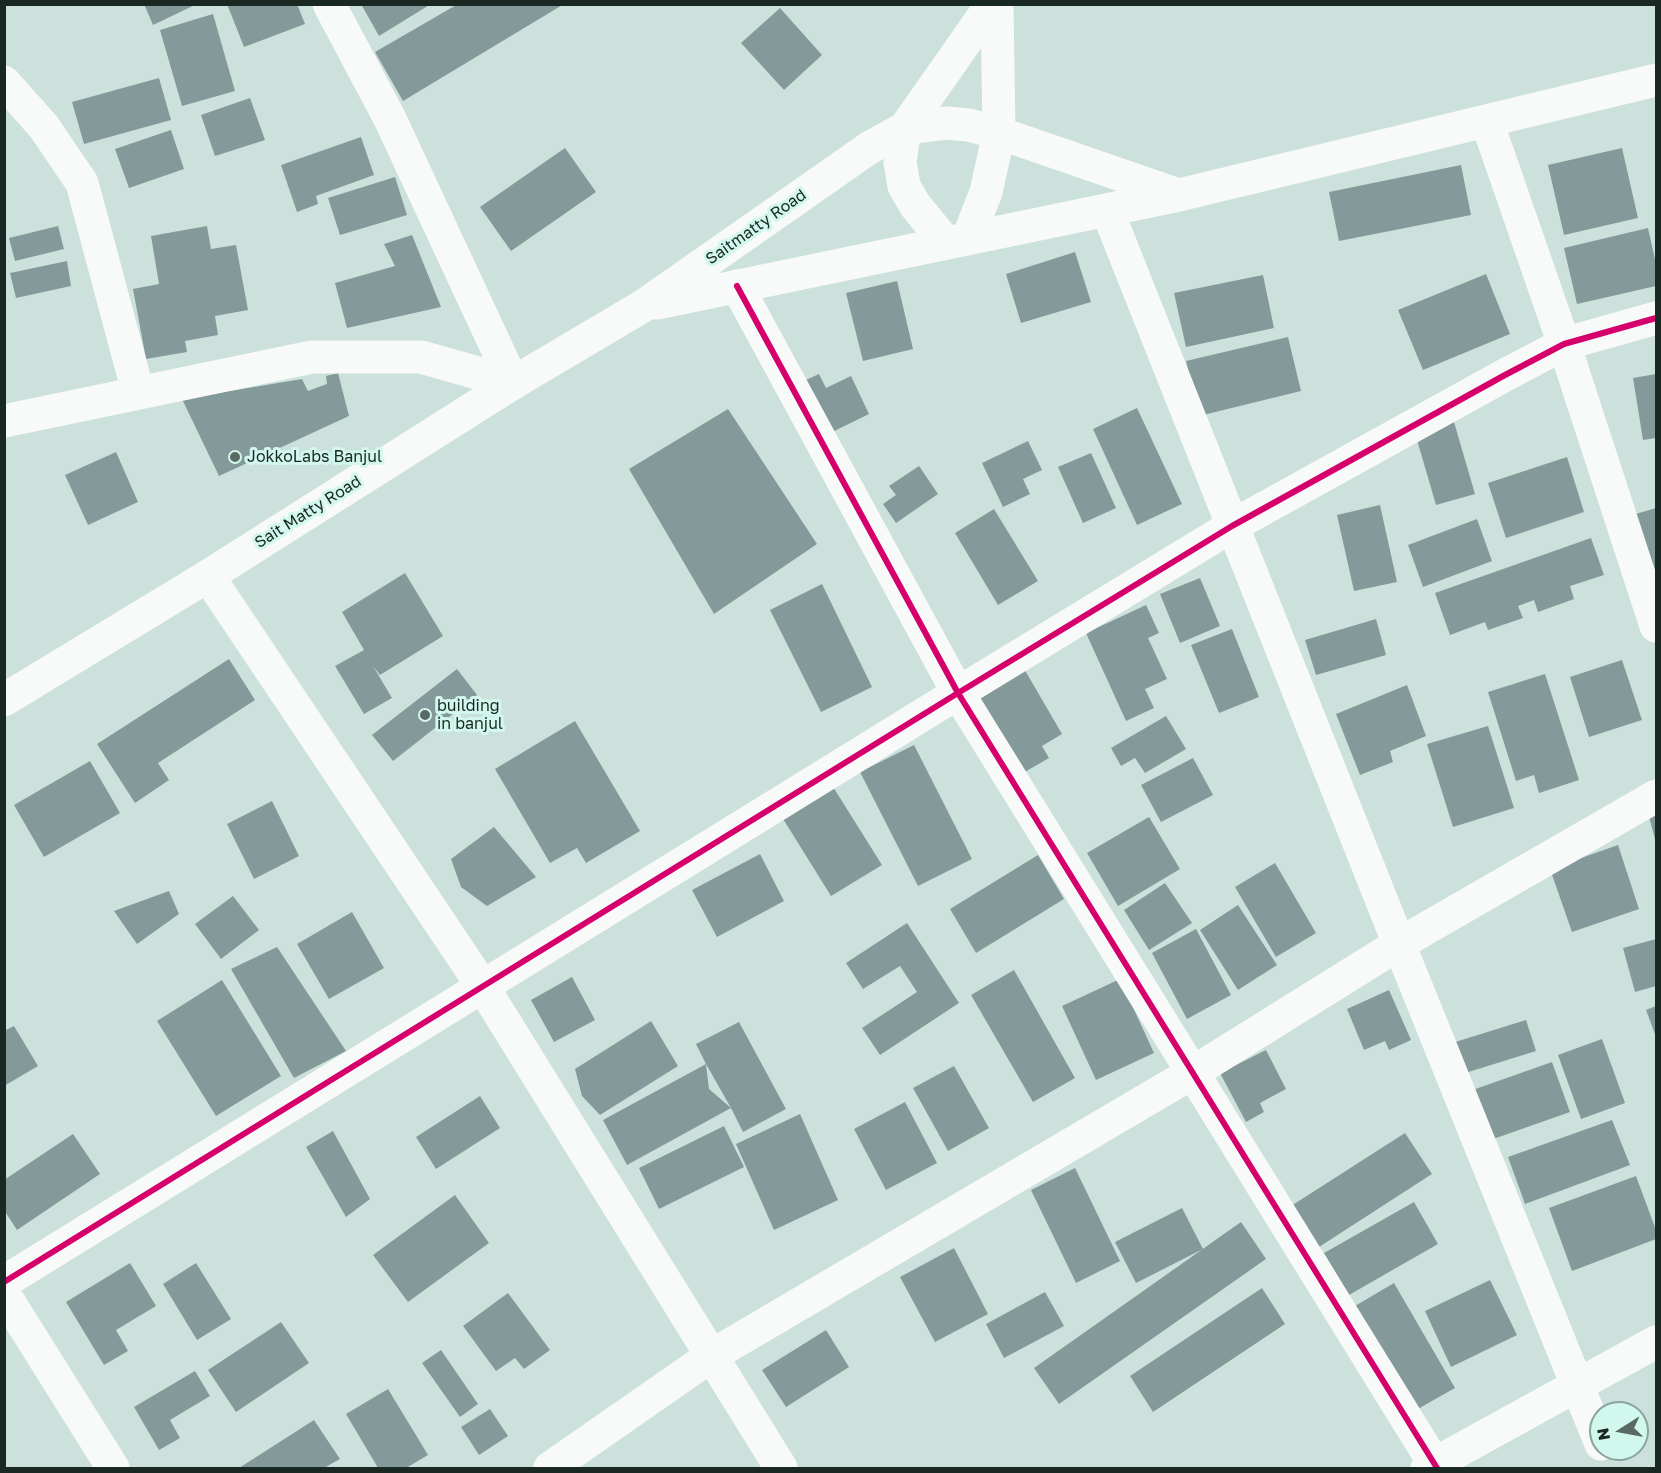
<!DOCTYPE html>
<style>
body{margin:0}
#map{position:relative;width:1661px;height:1473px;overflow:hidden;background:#cde1dc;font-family:"Golos Text",sans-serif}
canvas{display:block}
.frame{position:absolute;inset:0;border:6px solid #1a2824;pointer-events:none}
.north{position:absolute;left:1589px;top:1401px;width:60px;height:60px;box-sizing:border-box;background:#d2f7ed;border:2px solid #88a49d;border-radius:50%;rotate:259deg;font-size:16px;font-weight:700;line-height:24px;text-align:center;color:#1a2824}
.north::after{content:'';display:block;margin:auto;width:21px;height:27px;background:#596964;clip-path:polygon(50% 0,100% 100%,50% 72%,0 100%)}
</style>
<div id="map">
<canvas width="1661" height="1473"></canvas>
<div class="frame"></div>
<div class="north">N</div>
</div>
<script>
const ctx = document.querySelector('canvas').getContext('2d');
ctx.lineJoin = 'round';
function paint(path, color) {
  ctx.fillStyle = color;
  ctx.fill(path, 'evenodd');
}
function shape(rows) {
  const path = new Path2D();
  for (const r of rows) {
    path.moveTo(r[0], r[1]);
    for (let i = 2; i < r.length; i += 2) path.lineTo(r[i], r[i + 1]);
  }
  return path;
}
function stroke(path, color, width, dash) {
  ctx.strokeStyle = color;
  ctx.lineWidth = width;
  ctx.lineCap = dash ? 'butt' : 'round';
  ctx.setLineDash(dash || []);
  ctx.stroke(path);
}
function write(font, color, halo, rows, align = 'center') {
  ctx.font = font + ' "Golos Text",sans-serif';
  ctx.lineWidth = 6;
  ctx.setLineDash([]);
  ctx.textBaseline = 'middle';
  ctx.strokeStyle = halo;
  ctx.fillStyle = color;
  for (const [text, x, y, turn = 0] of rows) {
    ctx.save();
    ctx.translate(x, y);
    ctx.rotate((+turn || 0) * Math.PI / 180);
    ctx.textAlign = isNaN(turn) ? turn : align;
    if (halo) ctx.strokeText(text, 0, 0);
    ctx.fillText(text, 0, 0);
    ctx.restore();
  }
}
paint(shape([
 [144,4,197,4,153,25],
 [227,4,297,4,305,24,244,47],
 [361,4,431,4,379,36],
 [458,4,564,4,403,101,375,52],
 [780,8,822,55,784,90,741,43],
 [213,14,235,91,182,106,160,30],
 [159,78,171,120,84,144,72,102],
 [250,98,265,140,215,156,201,115],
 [171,130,184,169,129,188,115,149],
 [361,137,374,175,316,196,318,204,297,212,281,165],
 [565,148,596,192,511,251,480,207],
 [1622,148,1638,218,1564,235,1548,165],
 [1461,165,1471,215,1339,241,1329,192],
 [395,177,407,215,340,235,328,198],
 [58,226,64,249,15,261,9,238],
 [207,226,211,249,236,245,248,310,215,316,218,335,185,341,187,352,146,359,133,289,159,284,151,236],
 [1648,228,1656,264,1656,286,1577,304,1564,248],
 [412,235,441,307,347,328,335,283,395,266,384,244],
 [1075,252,1091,302,1021,323,1006,274],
 [67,261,71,286,16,298,10,273],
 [1486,274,1510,334,1423,370,1398,310],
 [1263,275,1274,328,1186,347,1174,293],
 [897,281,913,349,863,361,846,293],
 [1288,337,1301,391,1199,416,1186,361],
 [338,373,349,416,219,476,182,399,302,379,308,391,327,384,326,376],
 [819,374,826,388,851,376,869,414,822,437,797,384],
 [1656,374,1656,438,1643,440,1633,378],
 [1137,408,1182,504,1137,525,1093,429],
 [728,409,817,544,714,614,629,469],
 [1454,422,1475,494,1436,505,1415,433],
 [1028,441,1042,470,1023,479,1030,494,1003,507,982,463],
 [116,452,138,502,88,525,65,475],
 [1091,453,1116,508,1083,523,1058,467],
 [1567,457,1584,512,1506,538,1488,483],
 [919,466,938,494,896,523,883,504,896,495,889,486],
 [1380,505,1397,582,1354,591,1337,515],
 [1656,508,1656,573,1648,576,1629,516],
 [994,509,1038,581,998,605,955,533],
 [1477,519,1492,561,1423,587,1408,545],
 [1591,538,1604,575,1570,586,1574,599,1538,612,1534,600,1518,606,1523,618,1488,630,1485,622,1450,635,1435,593],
 [405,573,443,636,380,675,373,666,392,698,364,714,335,666,364,650,342,612],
 [1200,578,1220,626,1180,643,1160,594],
 [822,584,872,687,821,712,770,610],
 [1146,605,1159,633,1148,638,1167,679,1145,689,1154,708,1126,721,1086,633],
 [1376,619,1386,655,1316,675,1305,640],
 [1232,629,1259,697,1219,713,1191,645],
 [229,659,255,700,158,763,169,780,135,803,97,744],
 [1019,660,1062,734,1042,746,1049,758,1023,773,973,687],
 [1622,660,1642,720,1589,737,1570,677],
 [457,669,477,695,393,761,372,735],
 [1545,674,1579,780,1539,793,1534,775,1516,781,1488,692],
 [1407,685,1426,736,1390,751,1393,762,1360,775,1336,714],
 [1166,716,1186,749,1145,773,1135,758,1121,766,1111,748],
 [575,721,640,831,586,863,577,848,550,863,495,769],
 [1488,726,1514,808,1453,827,1427,744],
 [914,745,972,859,918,886,860,772],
 [1193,758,1213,795,1161,822,1141,785],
 [90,761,120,813,44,857,14,805],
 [830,782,882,865,831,896,780,814],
 [272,801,299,856,254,879,227,824],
 [1656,802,1656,843,1646,805],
 [1149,817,1180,869,1118,906,1087,853],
 [494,827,536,877,487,906,461,887,451,859],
 [1618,845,1639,909,1572,932,1550,869],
 [760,854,784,901,717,937,692,890],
 [1038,855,1064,899,976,953,950,909],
 [1275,863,1316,933,1276,957,1235,887],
 [1165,883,1192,923,1149,950,1124,910],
 [169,891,179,914,137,944,114,911],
 [233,896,259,930,221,959,195,924],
 [1238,905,1277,965,1238,990,1200,930],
 [352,912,384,968,329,999,297,944],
 [907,923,959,1003,880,1055,862,1028,917,992,900,966,863,989,846,963],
 [1196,929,1231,995,1187,1019,1152,953],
 [1656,939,1656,986,1635,992,1623,948],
 [277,947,346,1051,294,1078,231,969],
 [1014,970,1075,1078,1033,1102,971,995],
 [572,977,595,1020,554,1042,531,1000],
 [1120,979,1154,1053,1096,1080,1062,1006],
 [222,980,281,1076,216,1116,157,1021],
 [1389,990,1411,1040,1389,1050,1385,1041,1364,1050,1347,1009],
 [1656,1006,1656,1037,1646,1010],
 [1526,1020,1536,1051,1462,1074,1452,1043],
 [651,1021,678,1066,600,1115,582,1096,575,1069],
 [739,1022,786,1109,743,1132,731,1108,627,1165,603,1120,706,1064,696,1044],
 [706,1064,731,1108,709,1089],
 [14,1026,38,1066,4,1086,4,1031],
 [1602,1039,1625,1103,1581,1119,1558,1055],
 [1266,1050,1286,1089,1260,1103,1264,1112,1246,1122,1220,1073],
 [1552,1062,1570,1112,1482,1143,1464,1093],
 [954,1066,989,1128,948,1151,913,1088],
 [480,1096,500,1128,436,1169,416,1137],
 [905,1102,937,1163,886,1190,854,1129],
 [800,1114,838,1200,774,1230,736,1144],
 [1612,1120,1630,1165,1525,1204,1508,1157],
 [724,1126,744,1167,659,1209,639,1168],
 [333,1131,370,1199,346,1217,306,1147],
 [1405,1133,1432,1174,1319,1247,1291,1206],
 [73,1134,100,1174,17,1230,4,1210,4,1180],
 [1075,1168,1120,1261,1076,1283,1031,1190],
 [1636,1176,1656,1230,1656,1239,1572,1271,1549,1208],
 [455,1195,489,1243,408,1302,373,1255],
 [1414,1202,1438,1244,1349,1295,1324,1253],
 [1182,1208,1203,1249,1136,1283,1115,1242],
 [1241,1222,1266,1259,1059,1404,1034,1368],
 [954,1248,988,1314,935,1342,900,1277],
 [130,1263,156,1306,116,1330,128,1351,104,1365,66,1302],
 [196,1263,231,1319,197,1340,163,1284],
 [1490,1280,1517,1335,1451,1367,1425,1311],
 [1394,1283,1455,1388,1416,1410,1355,1306],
 [1262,1288,1285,1324,1153,1412,1130,1376],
 [1045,1292,1064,1326,1004,1358,986,1324],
 [508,1293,550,1350,524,1369,515,1358,496,1371,463,1326],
 [281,1322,309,1363,236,1412,208,1370],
 [826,1330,849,1367,786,1407,762,1370],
 [441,1350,478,1404,460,1417,422,1363],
 [195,1371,210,1396,170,1420,180,1438,159,1450,134,1407],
 [388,1389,428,1455,406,1468,378,1468,346,1414],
 [490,1409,508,1436,479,1455,461,1427],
 [314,1420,340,1459,324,1468,239,1468]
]), '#849a9a');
stroke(shape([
 [329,4,390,119,513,383],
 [4,82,44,127,82,183,138,392],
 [1487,122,1564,344,1656,626],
 [1107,210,1399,944,1601,1444],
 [968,238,986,192,999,133,997,4],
 [946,243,915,205,904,186,900,162,905,128,992,4],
 [737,286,958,693,1437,1468],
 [4,421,312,357,421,357,513,383],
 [208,576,483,987,781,1468],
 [4,1282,958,693,1232,526,1505,375,1564,344,1656,318],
 [550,1468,711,1356,1192,1073,1399,944,1656,796],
 [1427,1468,1656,1342]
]), '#f8fafa', 33);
stroke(shape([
 [657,303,1179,195,1656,80],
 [4,700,208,576,513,383,643,306,869,148,905,128,946,123,969,125,999,133,1179,195],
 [4,1294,113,1468]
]), '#f8fafa', 33);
stroke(shape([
 [737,286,958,693,1437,1468],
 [4,1282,958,693,1232,526,1505,375,1564,344,1656,318]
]), '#d6006c', 6);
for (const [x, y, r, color] of [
 [235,457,6,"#596964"],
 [425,715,6,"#596964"]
]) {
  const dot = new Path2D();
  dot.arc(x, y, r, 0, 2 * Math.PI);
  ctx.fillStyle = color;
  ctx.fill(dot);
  stroke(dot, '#d2f7ed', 2);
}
write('16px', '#1a2824', '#d2f7ed', [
 ["Saitmatty Road",756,227,-35],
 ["Sait Matty Road",308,512,-32]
]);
write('16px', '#1a2824', '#d2f7ed', [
 ["JokkoLabs Banjul",247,457],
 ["building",437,706],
 ["in banjul",437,724]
], 'left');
</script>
